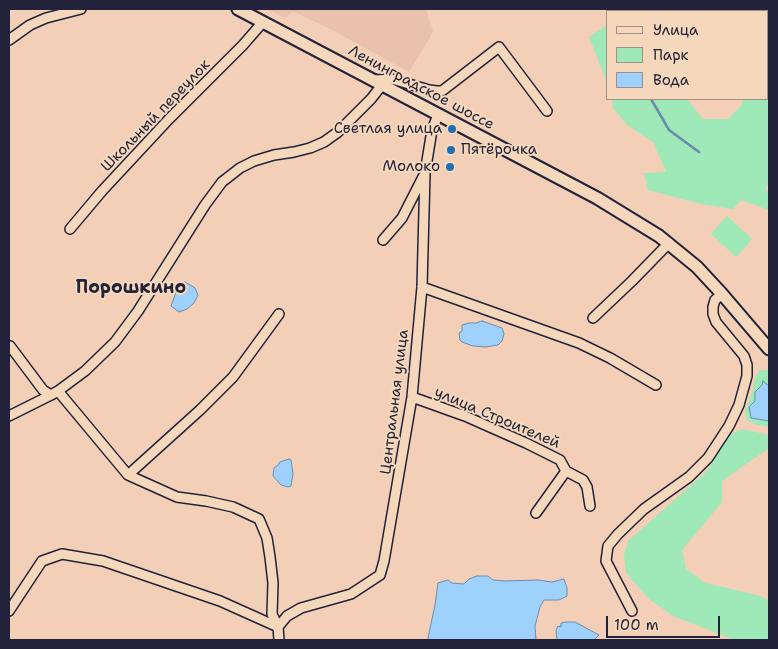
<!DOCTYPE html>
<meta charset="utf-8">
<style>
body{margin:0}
#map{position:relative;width:778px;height:649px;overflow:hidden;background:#f2cfb6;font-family:"Shantell Sans",sans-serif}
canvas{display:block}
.frame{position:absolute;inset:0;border:10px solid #22223b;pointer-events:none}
.legend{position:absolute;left:606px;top:10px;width:162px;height:90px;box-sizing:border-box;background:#f5d8bc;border:1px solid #a18f88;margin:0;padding:6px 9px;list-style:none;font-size:15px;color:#22223b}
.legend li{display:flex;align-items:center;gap:10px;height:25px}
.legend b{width:25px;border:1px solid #a18f88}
.scale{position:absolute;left:606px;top:616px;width:114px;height:22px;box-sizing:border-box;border:2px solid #22223b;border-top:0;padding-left:6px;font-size:15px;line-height:18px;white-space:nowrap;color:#22223b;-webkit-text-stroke:4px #f5d8bc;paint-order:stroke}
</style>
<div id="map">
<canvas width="778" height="649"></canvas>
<div class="frame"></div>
<ul class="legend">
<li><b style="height:6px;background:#f5d8bc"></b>Улица</li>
<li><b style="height:14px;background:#9fe8b7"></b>Парк</li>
<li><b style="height:14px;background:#9ed2fc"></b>Вода</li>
</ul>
<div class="scale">100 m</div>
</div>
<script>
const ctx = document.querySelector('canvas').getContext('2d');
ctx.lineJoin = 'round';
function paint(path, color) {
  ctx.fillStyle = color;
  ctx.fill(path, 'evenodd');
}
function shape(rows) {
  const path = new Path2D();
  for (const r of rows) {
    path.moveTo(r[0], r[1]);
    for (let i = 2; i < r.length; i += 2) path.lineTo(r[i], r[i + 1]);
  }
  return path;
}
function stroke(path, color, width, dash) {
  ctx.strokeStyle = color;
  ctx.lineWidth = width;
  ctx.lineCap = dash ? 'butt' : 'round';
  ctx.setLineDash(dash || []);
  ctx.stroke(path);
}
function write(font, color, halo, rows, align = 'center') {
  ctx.font = font + ' "Shantell Sans",sans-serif';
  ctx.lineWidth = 4;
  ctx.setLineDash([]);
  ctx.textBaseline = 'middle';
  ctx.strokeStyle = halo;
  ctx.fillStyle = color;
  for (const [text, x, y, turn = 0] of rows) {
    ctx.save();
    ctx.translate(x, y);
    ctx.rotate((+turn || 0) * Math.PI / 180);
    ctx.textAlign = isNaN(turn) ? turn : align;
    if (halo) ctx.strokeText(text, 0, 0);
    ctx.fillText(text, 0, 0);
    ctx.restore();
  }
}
paint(shape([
 [267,9,426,9,433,31,429,39,409,72,336,32,293,11,285,18]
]), '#e9c1ac');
paint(shape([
 [607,25,607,82,589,37],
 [767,69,768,70,769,70,769,184,765,188,769,193,769,210,741,200,733,209,701,204,648,190,644,173,666,172,653,142,627,125,613,108,612,99,687,99,703,119,728,119,741,106,743,99,767,99],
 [727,216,752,239,736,257,711,234],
 [760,370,769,370,769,427,757,425,747,420,745,411,753,390,755,377],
 [742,429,769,435,769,448,722,481,722,502,682,550,686,569,705,583,761,596,769,601,769,640,735,640,673,616,649,599,626,573,624,555,628,541,706,472,728,436]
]), '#9fe8b7');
const water = shape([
 [185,282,195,288,198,295,194,303,187,309,179,312,171,306,179,284,185,282],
 [482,321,502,328,504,334,502,341,498,345,486,347,473,346,462,342,460,340,459,333,462,331,462,325,469,323,476,323,482,321],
 [763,381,769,386,769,421,751,418,749,407,755,401,755,392,762,385,763,381],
 [289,459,291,460,293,474,291,486,288,487,281,485,273,476,274,468,277,466,280,462,289,459],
 [477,576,488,576,493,580,504,581,538,580,552,582,564,579,567,588,567,596,559,600,544,600,540,607,535,626,536,640,429,640,428,638,435,605,438,583,448,580,452,583,464,584,469,579,477,576],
 [566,622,575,622,599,635,594,640,557,640,556,630,558,626,561,627,561,623,566,622]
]);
paint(water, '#9ed2fc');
stroke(water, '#6c8caf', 1);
stroke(shape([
 [674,11,676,9],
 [651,99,669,130,699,152]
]), '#6c8caf', 2.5);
const street = shape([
 [9,40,30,25,46,18,81,9],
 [374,80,392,79,429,90,437,91,442,91,499,47,547,111],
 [70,229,102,191,169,119,243,45,263,22],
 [383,240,402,218,424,175],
 [422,287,579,343,610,358,656,385],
 [593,318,632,281,669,243],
 [10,346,43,390,51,395,58,391,128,475,177,497,206,501,233,507,259,519,267,538,270,557,273,583,272,614,278,627,279,640],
 [58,391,85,371,115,342,138,311,205,205,222,182,240,168,254,161,274,155,294,152,310,148,324,142,338,132,371,99,382,85],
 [412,397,465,416,526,443,560,460,566,471],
 [9,416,51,395],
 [566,471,583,480,587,487,590,506],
 [128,475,200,410,233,377,279,314],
 [536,513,566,471],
 [9,611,42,561,62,554,103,561,220,601,278,627],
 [632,611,606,561,608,546,618,534,644,509,689,477,708,458,729,426,739,405,747,376,747,365,744,356,716,322,713,314,713,307,715,300,722,294],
 [278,627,287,616,301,608,351,594,380,575,384,561,412,397,422,287,425,173,432,130,438,115]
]);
const secondary = shape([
 [238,9,597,198,659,236,697,267,722,294,769,349]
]);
stroke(street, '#22223b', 12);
stroke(secondary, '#22223b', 15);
stroke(street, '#f5d8bc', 9);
stroke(secondary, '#f5d8bc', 11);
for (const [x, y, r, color] of [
 [452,129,5,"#1f6fb2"],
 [451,150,5,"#1f6fb2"],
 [450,167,5,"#1f6fb2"]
]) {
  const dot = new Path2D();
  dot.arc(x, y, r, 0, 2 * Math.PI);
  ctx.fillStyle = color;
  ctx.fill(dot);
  stroke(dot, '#f5d8bc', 2);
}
write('15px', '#22223b', '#f5d8bc', [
 ["Ленинградское шоссе",421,88,28],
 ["Школьный переулок",156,116,-46],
 ["Центральная улица",395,402,-83],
 ["улица Строителей",497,418,23]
]);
write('15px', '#22223b', '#f5d8bc', [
 ["Светлая улица",442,129],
 ["Пятёрочка",461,150,"left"],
 ["Молоко",440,167]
], 'right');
write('bold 18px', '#22223b', '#f5d8bc', [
 ["Порошкино",131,288]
]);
</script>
